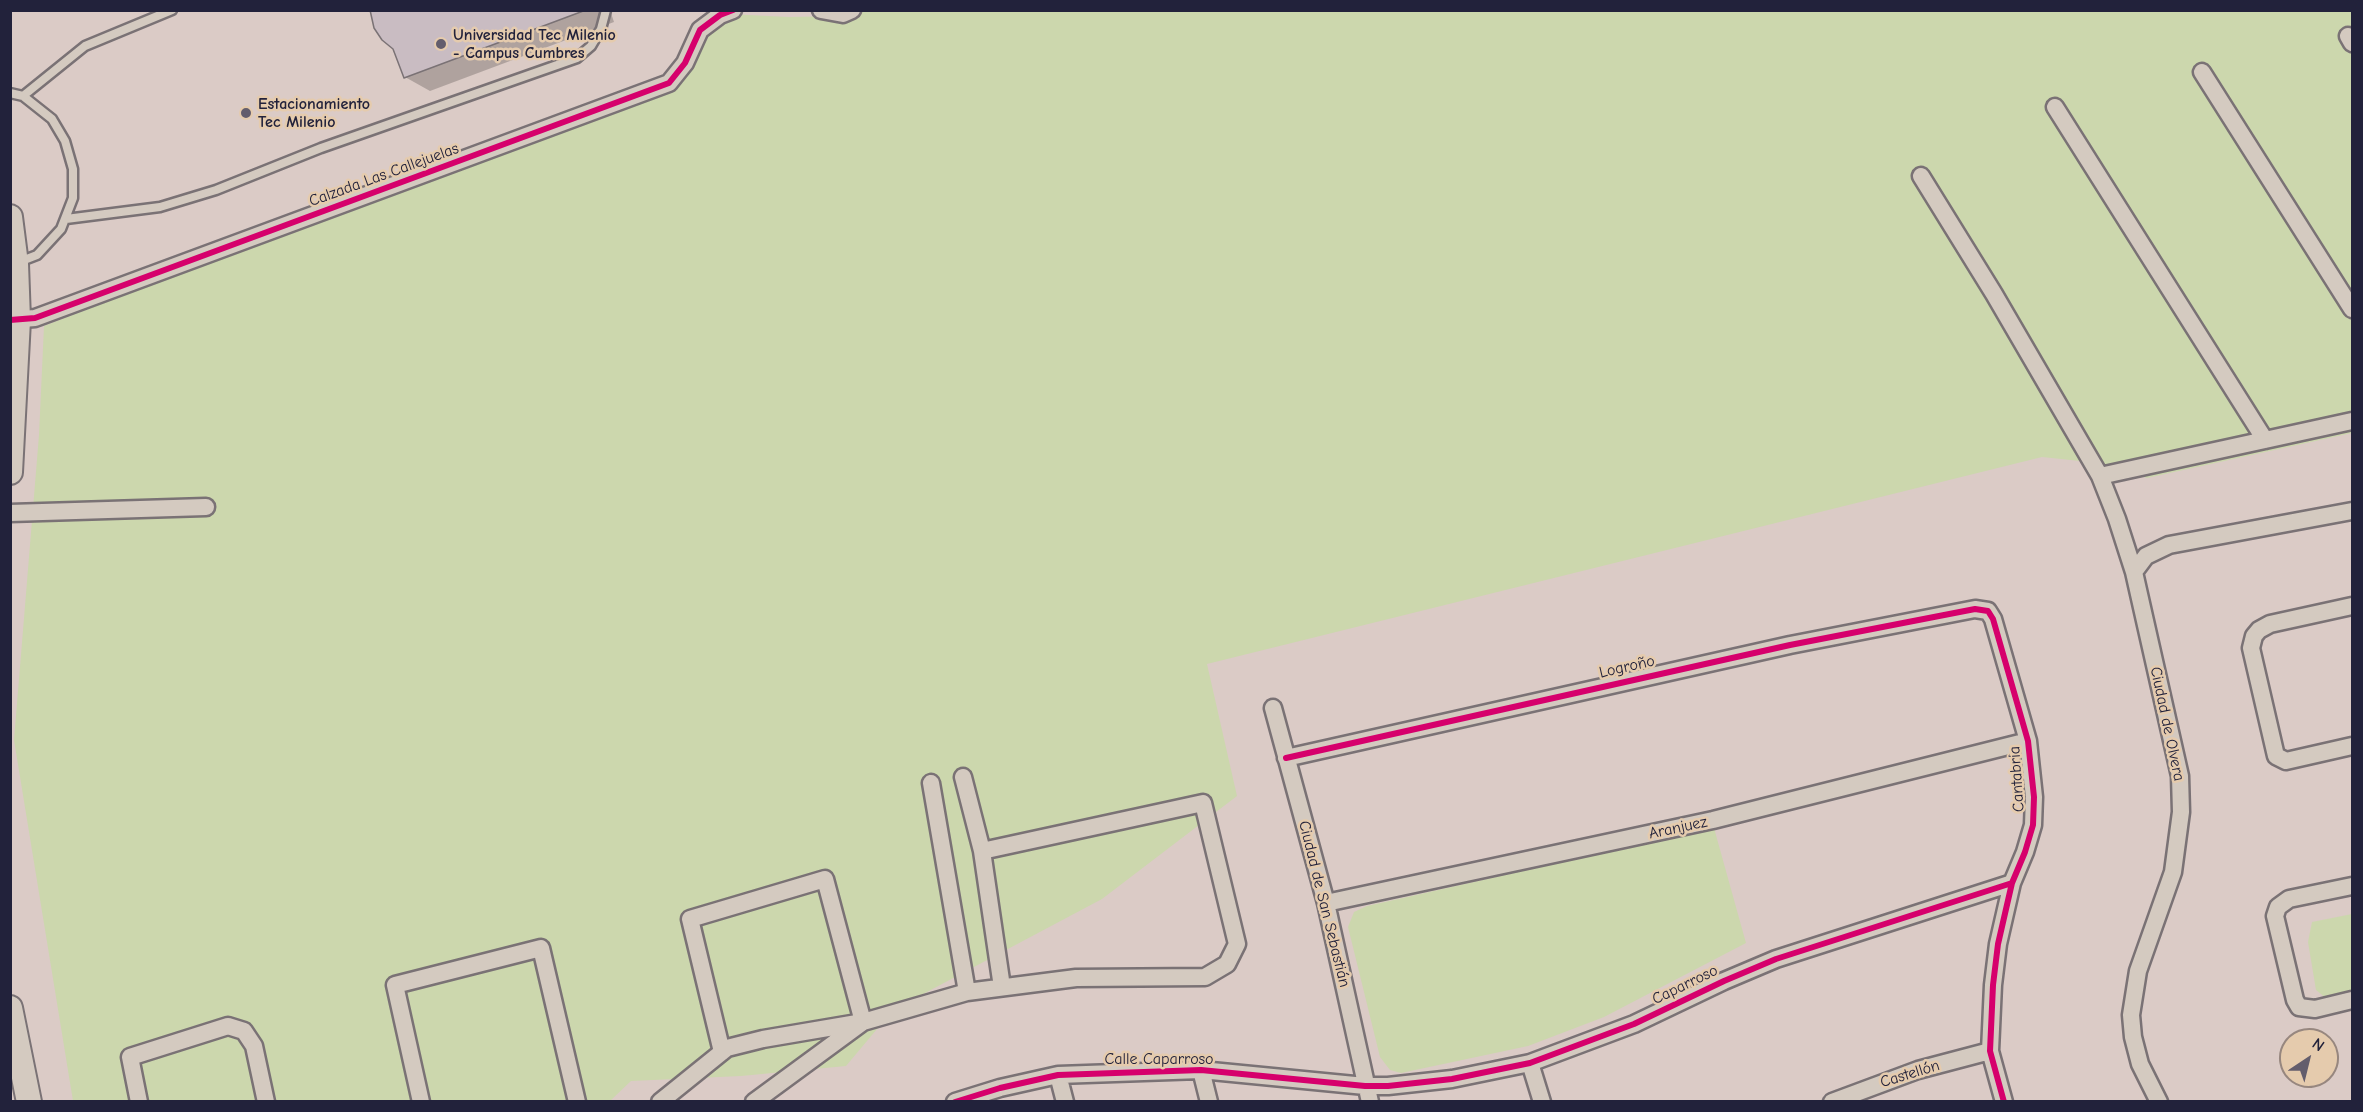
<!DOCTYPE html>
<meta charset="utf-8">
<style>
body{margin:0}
#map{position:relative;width:2363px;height:1112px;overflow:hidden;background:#dbcbc6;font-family:"Comic Neue",sans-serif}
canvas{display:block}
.frame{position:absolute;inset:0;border:12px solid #22223b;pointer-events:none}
.north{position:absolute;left:2279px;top:1028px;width:60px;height:60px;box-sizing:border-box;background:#e5cbad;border:2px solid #97877f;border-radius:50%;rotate:35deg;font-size:16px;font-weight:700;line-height:24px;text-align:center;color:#22223b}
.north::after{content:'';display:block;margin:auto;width:21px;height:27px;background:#635d6c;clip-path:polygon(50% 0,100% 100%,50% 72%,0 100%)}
</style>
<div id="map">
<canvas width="2363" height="1112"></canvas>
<div class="frame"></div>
<div class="north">N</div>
</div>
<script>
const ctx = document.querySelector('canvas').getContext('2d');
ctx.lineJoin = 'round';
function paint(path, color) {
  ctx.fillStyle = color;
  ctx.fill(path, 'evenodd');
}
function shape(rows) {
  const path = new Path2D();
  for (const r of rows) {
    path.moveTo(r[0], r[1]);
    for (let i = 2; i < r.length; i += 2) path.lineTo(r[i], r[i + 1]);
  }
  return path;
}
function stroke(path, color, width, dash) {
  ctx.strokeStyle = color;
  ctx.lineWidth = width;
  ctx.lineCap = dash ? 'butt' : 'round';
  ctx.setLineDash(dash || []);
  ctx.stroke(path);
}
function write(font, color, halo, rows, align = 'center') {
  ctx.font = font + ' "Comic Neue",sans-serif';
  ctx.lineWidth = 5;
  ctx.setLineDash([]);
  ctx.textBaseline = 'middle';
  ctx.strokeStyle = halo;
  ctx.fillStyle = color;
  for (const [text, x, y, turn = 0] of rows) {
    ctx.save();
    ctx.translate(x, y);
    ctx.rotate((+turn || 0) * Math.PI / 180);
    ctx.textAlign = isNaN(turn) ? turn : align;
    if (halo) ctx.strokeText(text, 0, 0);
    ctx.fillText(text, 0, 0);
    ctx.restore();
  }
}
paint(shape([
 [858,10,2352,11,2352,433,2147,478,2099,463,2042,457,1207,664,1237,796,1102,899,893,1010,846,1066,741,1076,631,1081,610,1101,73,1101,14,740,39,435,44,326,677,81,699,33,728,14,789,17,843,16],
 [1714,828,1746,943,1604,1017,1528,1046,1401,1073,1390,1070,1380,1057,1348,927,1354,912,1367,906],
 [2352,914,2352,993,2327,999,2316,990,2308,942,2312,922]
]), '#ccd7ad');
paint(shape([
 [372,10,610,10,614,22,430,91,405,77,395,48]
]), '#0003');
const building = shape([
 [370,10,586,10,404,78,393,49,382,40,374,28,370,10]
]);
paint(building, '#c9bcc2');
stroke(building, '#7a7275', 1.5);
const lane = shape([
 [10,93,23,96,52,119,65,141,73,169,73,198,61,229,37,255,19,262],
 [23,96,85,46,172,10],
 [66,219,160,207,216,190,321,148,577,58,591,46,601,29,606,10]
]);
const street = shape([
 [821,10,843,14,852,10],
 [2348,36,2352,43],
 [2202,72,2352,309],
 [2055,107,2265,440],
 [1921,176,1994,294,2100,476,2117,519,2134,572,2180,776,2181,812,2173,872,2138,971,2131,1015,2133,1037,2140,1064,2159,1102],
 [10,320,35,318,669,83,685,63,700,30,720,15,733,10],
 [2100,476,2352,421],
 [10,513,206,507],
 [2134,572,2146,556,2169,545,2352,511],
 [2352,606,2270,624,2259,630,2254,636,2251,648,2276,756,2286,761,2352,746],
 [1273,708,1326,903,1370,1102],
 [1286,758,1790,645,1975,609,1988,611,1993,619,2028,741,2034,797,2033,825,2025,852,2012,883,1998,944,1993,985,1990,1051,2004,1102],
 [931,783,967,992],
 [982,851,1002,987],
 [2352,886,2289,899,2278,907,2275,916,2295,1000,2299,1007,2315,1009,2352,1000],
 [1326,903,1713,820,2028,741],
 [722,1052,690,919,825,879,863,1022,754,1102],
 [1530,1063,1542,1102],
 [1201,1070,1209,1102],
 [1058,1075,1065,1102],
 [139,1102,130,1057,228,1026,244,1031,254,1046,266,1102],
 [421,1102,395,985,541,948,577,1102],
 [660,1102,727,1048,763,1039,863,1022,967,992,1076,978,1205,977,1227,964,1237,944,1203,803,982,851,963,777],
 [955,1102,1000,1088,1058,1075,1201,1070,1365,1086,1388,1086,1452,1079,1530,1063,1634,1024,1724,981,1776,959,2012,883],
 [1832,1102,1918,1070,1990,1051]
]);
const secondary = shape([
 [10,217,16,264,18,320,10,472],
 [10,1008,29,1102]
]);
stroke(lane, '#7a7275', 13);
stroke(street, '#7a7275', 21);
stroke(secondary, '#7a7275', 28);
stroke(lane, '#d4cac0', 8);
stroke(street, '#d4cac0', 16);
stroke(secondary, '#d4cac0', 24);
stroke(shape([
 [10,320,35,318,669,83,685,63,700,30,720,15,733,10],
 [1286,758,1790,645,1975,609,1988,611,1993,619,2028,741,2034,797,2033,825,2025,852,2012,883,1998,944,1993,985,1990,1051,2004,1102],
 [955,1102,1000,1088,1058,1075,1201,1070,1365,1086,1388,1086,1452,1079,1530,1063,1634,1024,1724,981,1776,959,2012,883]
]), '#d6006c', 6);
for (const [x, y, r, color] of [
 [441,44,6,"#635d6c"],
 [246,113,6,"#635d6c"]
]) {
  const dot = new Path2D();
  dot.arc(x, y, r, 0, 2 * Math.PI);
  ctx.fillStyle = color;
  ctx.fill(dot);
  stroke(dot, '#e5cbad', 2);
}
write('bold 16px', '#22223b', '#e5cbad', [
 ["Universidad Tec Milenio",453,35],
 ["- Campus Cumbres",453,53],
 ["Estacionamiento",258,104],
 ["Tec Milenio",258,122]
], 'left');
write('16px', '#22223b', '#e5cbad', [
 ["Calzada Las Callejuelas",384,175,-20],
 ["Logroño",1627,667,-13],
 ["Ciudad de Olvera",2167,724,78],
 ["Cantabria",2017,779,-94],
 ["Aranjuez",1678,828,-12],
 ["Ciudad de San Sebastián",1324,904,76],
 ["Caparroso",1685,985,-26],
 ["Calle Caparroso",1159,1059],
 ["Castellón",1910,1074,-17]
]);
</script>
